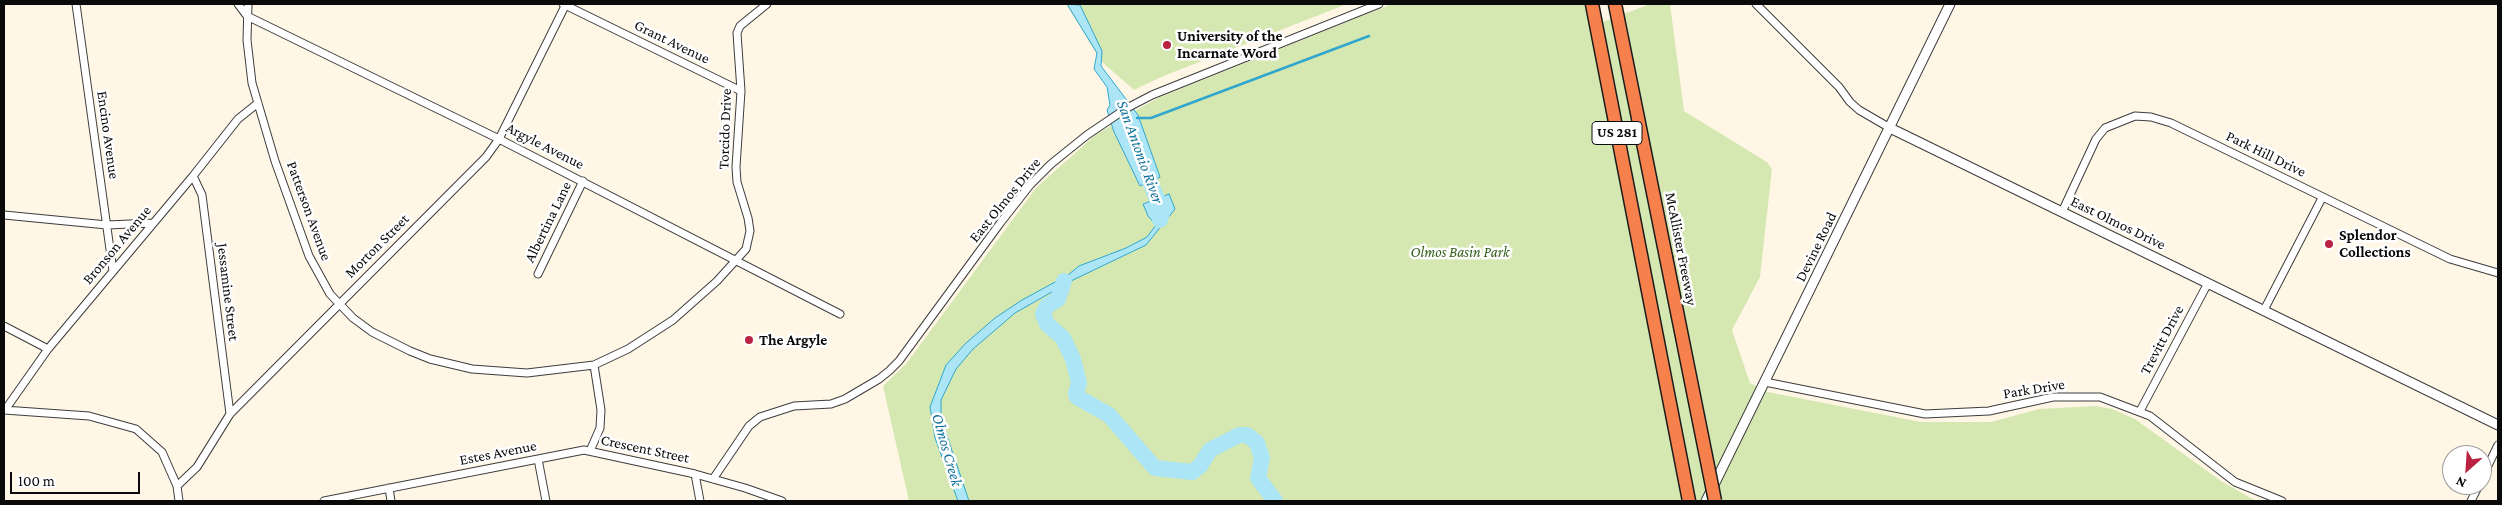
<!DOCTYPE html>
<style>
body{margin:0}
#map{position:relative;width:2502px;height:505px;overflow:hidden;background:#fff6e6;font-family:"Crimson Pro",serif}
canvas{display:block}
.frame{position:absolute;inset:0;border:5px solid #0a0a0a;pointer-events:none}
.north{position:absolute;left:2442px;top:445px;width:50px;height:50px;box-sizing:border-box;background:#fff;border:1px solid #9d9d9d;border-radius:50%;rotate:206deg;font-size:14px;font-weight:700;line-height:20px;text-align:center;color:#0a0a0a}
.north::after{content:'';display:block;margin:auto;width:18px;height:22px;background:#b92240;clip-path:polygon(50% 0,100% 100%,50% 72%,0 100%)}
.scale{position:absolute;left:10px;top:472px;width:130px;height:22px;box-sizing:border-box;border:2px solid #0a0a0a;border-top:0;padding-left:6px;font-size:15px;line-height:18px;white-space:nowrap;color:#0a0a0a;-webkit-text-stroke:4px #fff;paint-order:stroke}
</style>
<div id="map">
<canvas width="2502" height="505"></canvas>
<div class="frame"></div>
<div class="north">N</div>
<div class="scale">100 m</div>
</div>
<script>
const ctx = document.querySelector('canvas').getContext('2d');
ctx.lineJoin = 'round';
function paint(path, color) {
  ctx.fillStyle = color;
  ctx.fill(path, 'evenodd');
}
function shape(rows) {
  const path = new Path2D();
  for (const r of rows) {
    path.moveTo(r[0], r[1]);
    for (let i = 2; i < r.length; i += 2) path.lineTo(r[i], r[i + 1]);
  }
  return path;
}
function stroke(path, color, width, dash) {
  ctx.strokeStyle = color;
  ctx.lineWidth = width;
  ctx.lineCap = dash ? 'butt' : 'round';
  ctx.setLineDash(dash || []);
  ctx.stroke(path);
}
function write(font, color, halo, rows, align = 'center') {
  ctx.font = font + ' "Crimson Pro",serif';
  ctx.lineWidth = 5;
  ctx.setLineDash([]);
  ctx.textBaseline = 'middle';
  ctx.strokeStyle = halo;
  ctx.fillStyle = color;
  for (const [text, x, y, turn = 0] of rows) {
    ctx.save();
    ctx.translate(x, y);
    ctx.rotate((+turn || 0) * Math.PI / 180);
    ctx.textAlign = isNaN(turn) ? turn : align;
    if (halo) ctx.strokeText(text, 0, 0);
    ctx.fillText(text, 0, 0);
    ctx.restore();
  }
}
paint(shape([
 [1066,4,1347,4,1161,77,1134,90,1101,61],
 [1392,4,1588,4,1592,26,1650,4,1670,4,1684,111,1767,162,1772,169,1760,277,1732,330,1750,383,1768,392,1921,422,1991,422,2039,409,2096,406,2112,409,2135,419,2221,481,2256,501,909,501,883,386,906,364,1036,188,1094,136,1140,108,1160,97]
]), '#d6e8b1');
const water = shape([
 [1067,4,1080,5,1102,51,1101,66,1138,115,1160,177,1140,186,1114,132,1107,110,1110,105,1107,87,1094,69,1097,53,1067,4],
 [1169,194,1175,209,1146,245,1073,280,1015,313,973,349,956,369,941,400,941,418,969,501,958,501,935,438,930,407,946,365,966,343,995,318,1022,300,1068,275,1079,266,1126,248,1147,237,1156,225,1148,216,1143,204,1169,194]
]);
paint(water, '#abe5f6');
stroke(water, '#31a7ce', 1);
stroke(shape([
 [1137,118,1151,118,1369,36]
]), '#31a7ce', 2.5);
stroke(shape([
 [1142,161,1162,212,1160,220],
 [1064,281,1058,299,1047,306,1043,314,1047,324,1063,338,1073,359,1079,383,1076,393,1077,397,1109,415,1155,468,1192,472,1200,466,1210,450,1239,435,1247,435,1257,443,1262,458,1258,478,1275,501]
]), '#abe5f6', 16);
const minor = shape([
 [76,4,113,271],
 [238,4,247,16,499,139,840,314],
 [248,4,247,40,252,83,275,161,309,256,330,294,353,318,372,332,410,351,430,359,472,369,527,373,594,365,628,349,673,320,717,281,746,249,750,231,748,218,737,182,736,167,741,91,737,33,740,26,767,4],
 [563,4,741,91],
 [1756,4,1839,87,1850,102,1859,110,1890,128],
 [193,176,202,195,230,414],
 [2062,212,2096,139,2105,128,2135,116,2151,117,2171,123,2450,259,2498,273],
 [4,215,107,225,153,223],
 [538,274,583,181],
 [2264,310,2322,198],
 [4,326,48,349],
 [1765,382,1925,414,1989,411,2053,397,2100,397,2150,416,2235,482,2282,501],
 [4,410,89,416,136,429,162,452,177,486,179,501],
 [5,410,48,349,193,176,238,119,258,103],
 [2140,411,2208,283],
 [590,451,600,428,601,410,594,365],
 [538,459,546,501],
 [695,474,700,501],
 [2482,478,2498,445],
 [713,479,749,426,760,417,794,406,831,404,845,399,879,379,889,371,899,361,1001,222,1030,185,1051,164,1087,135,1127,108,1152,95,1379,4],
 [177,486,197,467,230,414,486,157,499,139,566,4],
 [389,488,391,501],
 [324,501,584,450,695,474,745,488,782,501],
 [2471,501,2479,485]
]);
const tertiary = shape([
 [1890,128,2498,425],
 [1706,501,1950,4]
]);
const motorway = shape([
 [1592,4,1689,501],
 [1615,4,1666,257]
]);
stroke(minor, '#3d3d3d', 9);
stroke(tertiary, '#3d3d3d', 11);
stroke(motorway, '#1b1b1b', 15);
stroke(minor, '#fff', 7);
stroke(tertiary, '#fff', 9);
stroke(motorway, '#f6814d', 12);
const motorwayBridge = shape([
 [1666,257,1715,501]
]);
stroke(motorwayBridge, '#1b1b1b', 15, []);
stroke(motorwayBridge, '#f6814d', 12);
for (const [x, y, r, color] of [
 [1167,45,5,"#b92240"],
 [2329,244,5,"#b92240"],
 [749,340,5,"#b92240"]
]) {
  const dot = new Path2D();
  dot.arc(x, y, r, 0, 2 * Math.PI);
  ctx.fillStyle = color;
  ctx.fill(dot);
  stroke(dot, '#fff', 2);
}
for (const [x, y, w] of [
 [1617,133,50]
]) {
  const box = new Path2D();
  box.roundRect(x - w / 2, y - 11.5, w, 23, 4);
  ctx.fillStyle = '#fff';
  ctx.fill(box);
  stroke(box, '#0a0a0a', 1);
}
write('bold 14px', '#0a0a0a', null, [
 ["US 281",1617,133]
]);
write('bold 15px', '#0a0a0a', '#fff', [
 ["University of the",1177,36],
 ["Incarnate Word",1177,53],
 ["Splendor",2339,235],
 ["Collections",2339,252],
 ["The Argyle",759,340]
], 'left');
write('15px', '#0a0a0a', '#fff', [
 ["Grant Avenue",672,42,26],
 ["Torcido Drive",725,129,-88],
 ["Encino Avenue",108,135,82],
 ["Argyle Avenue",545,146,27],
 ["Park Hill Drive",2266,154,26],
 ["East Olmos Drive",1005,200,-51],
 ["Patterson Avenue",309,211,70],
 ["Albertina Lane",548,222,-64],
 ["East Olmos Drive",2118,223,26],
 ["Bronson Avenue",117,245,-50],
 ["Morton Street",377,246,-45],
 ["Devine Road",1816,247,-64],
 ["McAllister Freeway",1681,249,79],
 ["Jessamine Street",228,292,83],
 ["Trevitt Drive",2162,340,-62],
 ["Park Drive",2034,389,-9],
 ["Crescent Street",645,449,12],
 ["Estes Avenue",498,453,-11]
]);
write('italic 15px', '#34601b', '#fff', [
 ["Olmos Basin Park",1460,252]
]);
write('italic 16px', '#14749a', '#fff', [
 ["San Antonio River",1140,152,70],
 ["Olmos Creek",947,450,74]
]);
</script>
